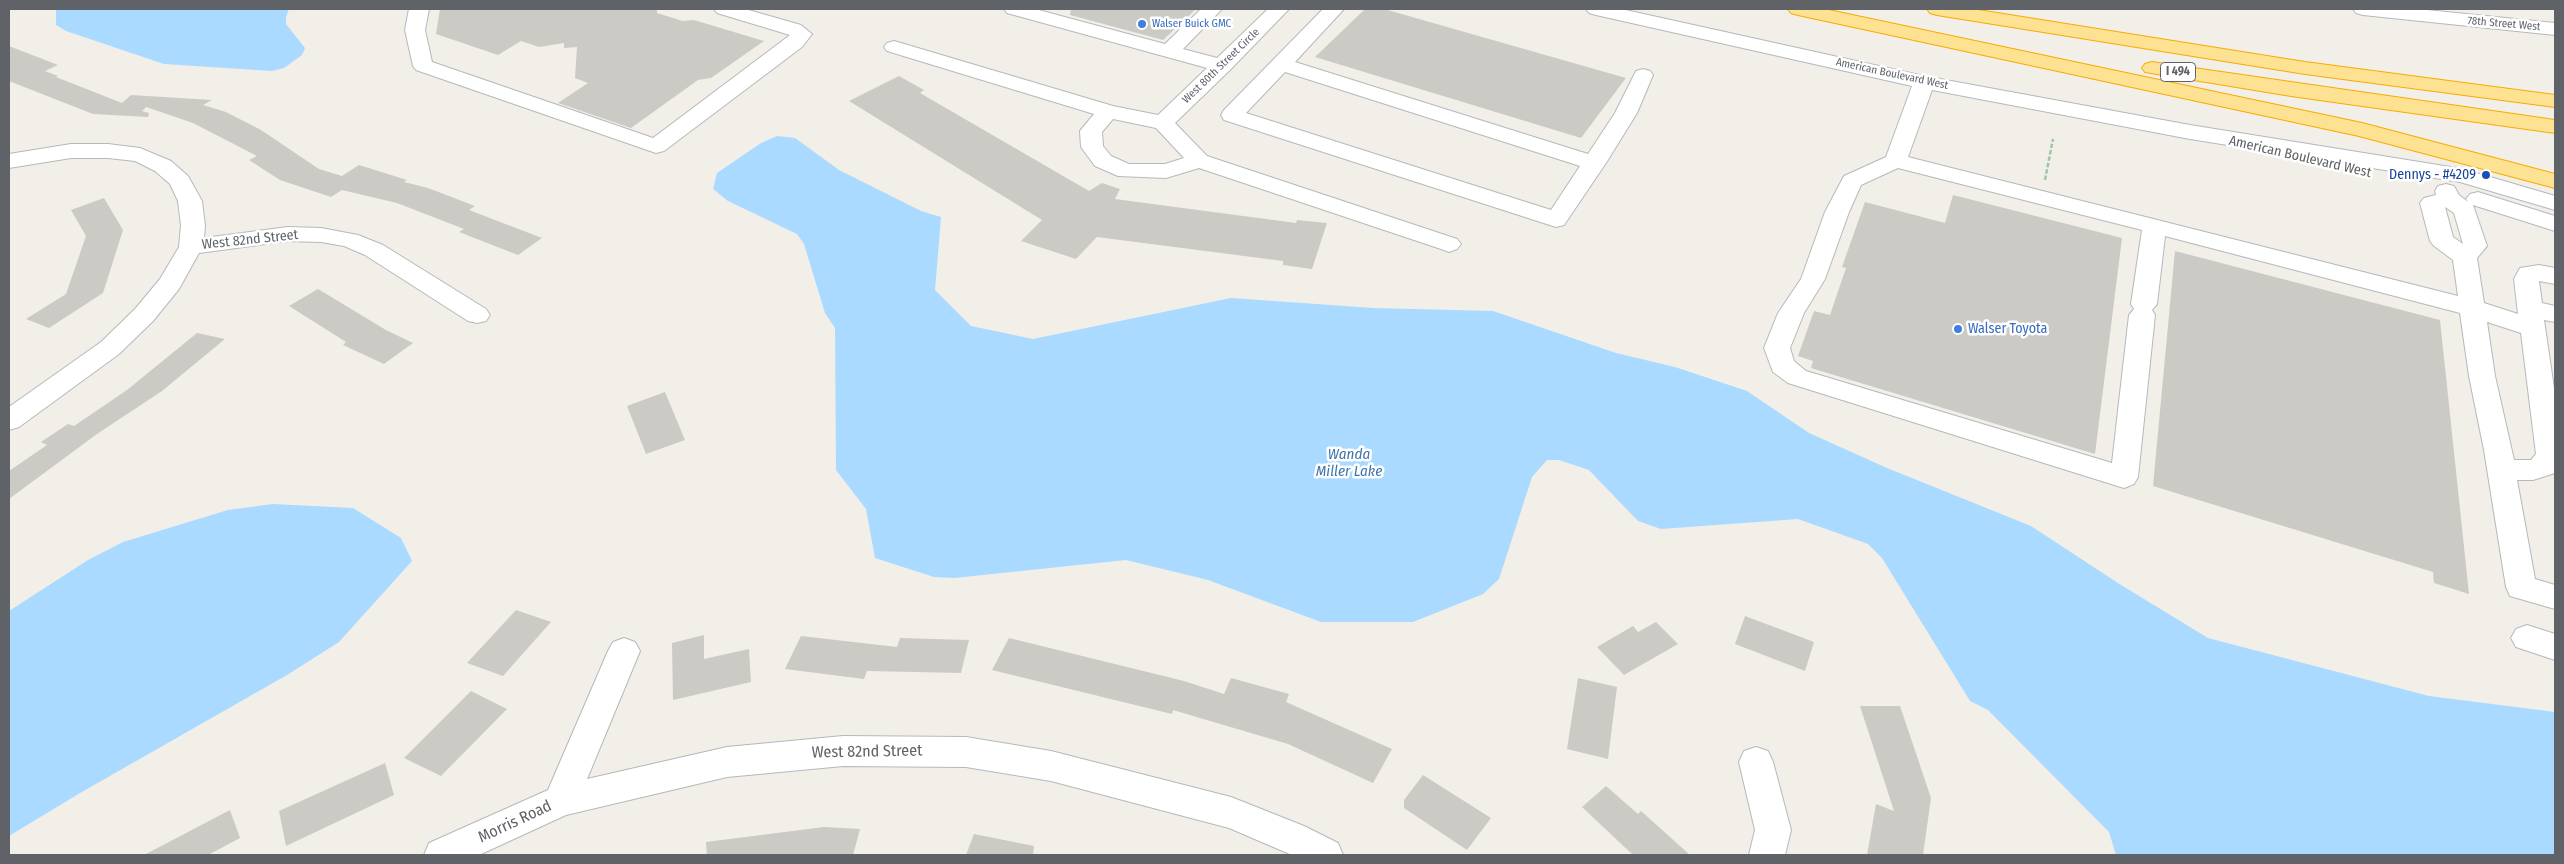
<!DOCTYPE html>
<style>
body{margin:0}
#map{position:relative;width:2564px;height:864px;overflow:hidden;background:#f1efe8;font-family:"Fira Sans Condensed",sans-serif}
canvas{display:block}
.frame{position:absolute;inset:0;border:10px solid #5f6368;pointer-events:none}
</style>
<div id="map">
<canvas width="2564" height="864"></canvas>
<div class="frame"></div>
</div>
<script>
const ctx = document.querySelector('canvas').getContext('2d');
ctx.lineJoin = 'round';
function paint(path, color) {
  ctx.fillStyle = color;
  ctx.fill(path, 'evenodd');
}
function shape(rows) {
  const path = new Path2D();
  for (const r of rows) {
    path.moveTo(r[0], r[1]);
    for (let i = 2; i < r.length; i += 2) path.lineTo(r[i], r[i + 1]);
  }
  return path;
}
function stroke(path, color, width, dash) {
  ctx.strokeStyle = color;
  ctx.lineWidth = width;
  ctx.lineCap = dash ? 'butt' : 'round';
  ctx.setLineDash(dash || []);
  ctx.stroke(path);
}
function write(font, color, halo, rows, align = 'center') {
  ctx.font = font + ' "Fira Sans Condensed",sans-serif';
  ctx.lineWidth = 5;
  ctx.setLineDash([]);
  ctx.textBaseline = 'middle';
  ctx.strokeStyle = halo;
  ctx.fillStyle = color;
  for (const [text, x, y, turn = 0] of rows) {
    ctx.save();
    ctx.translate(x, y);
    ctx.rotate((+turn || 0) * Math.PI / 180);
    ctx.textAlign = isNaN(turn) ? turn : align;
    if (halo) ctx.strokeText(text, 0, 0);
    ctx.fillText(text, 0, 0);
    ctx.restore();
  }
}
paint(shape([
 [56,9,289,9,286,17,286,24,305,48,302,55,284,68,272,71,164,64,66,31,56,25],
 [777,136,795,138,839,170,921,211,941,217,935,290,971,326,1033,339,1231,298,1373,308,1493,311,1616,353,1675,367,1747,391,1809,433,1887,468,2031,526,2121,585,2208,638,2429,696,2555,712,2555,855,2116,855,2109,832,1988,710,1970,701,1882,558,1868,544,1798,519,1661,529,1638,521,1589,470,1559,460,1547,460,1532,477,1499,579,1483,594,1413,622,1321,622,1208,580,1126,560,954,578,934,577,875,558,866,509,836,470,835,328,825,313,804,244,797,234,728,201,713,189,717,173,761,143],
 [273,504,353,508,401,538,412,561,339,642,287,675,80,793,9,836,9,611,88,560,123,542,228,510]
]), '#aadaff');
paint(shape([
 [440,9,657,9,657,13,683,21,694,20,764,41,711,78,698,80,631,128,558,103,588,83,575,78,577,47,564,48,564,43,539,47,521,41,498,55,436,34],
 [1071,9,1196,9,1163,40,1070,15],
 [1365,9,1384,9,1626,78,1581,138,1315,57],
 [9,46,58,65,45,71,58,76,56,77,122,103,131,95,212,100,203,105,226,112,261,130,319,169,342,176,359,165,407,180,404,182,428,188,475,206,469,210,542,238,518,255,459,232,464,229,397,203,342,190,331,197,280,180,249,160,257,156,193,123,146,107,142,111,149,113,148,117,93,114,9,81],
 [899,76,924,90,920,93,1089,191,1102,183,1120,189,1115,199,1296,223,1297,220,1327,223,1312,269,1283,265,1283,261,1097,237,1076,259,1021,241,1042,220,849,101],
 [1953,195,2122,238,2095,454,1811,368,1813,361,1798,356,1814,311,1830,315,1846,268,1842,267,1865,202,1945,223],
 [104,198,123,230,103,293,49,328,26,319,66,294,86,236,71,210],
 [2175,251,2440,320,2469,594,2434,583,2433,572,2153,486],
 [318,289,386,330,413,343,384,364,343,345,346,342,289,306],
 [197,333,225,339,162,391,97,434,9,499,9,471,47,445,41,442,68,424,74,426,127,390],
 [665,392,685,440,646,454,627,406],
 [516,610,551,622,503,676,467,663],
 [1745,616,1814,642,1805,671,1735,644],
 [1656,622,1678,644,1624,675,1597,647,1633,626,1638,632],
 [704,635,704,659,749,649,751,682,673,700,672,643],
 [801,636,897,647,900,638,969,640,961,673,867,671,864,679,785,669],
 [1009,638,1184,681,1224,694,1231,678,1289,694,1286,702,1392,749,1373,783,1288,744,1173,710,1172,714,992,670],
 [1578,678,1617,687,1608,759,1567,749],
 [471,691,507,709,441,776,404,758],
 [1860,706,1900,706,1931,798,1923,855,1867,855,1876,804,1894,811],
 [385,763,394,795,286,846,279,811],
 [1423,775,1491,818,1467,850,1404,808,1404,800],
 [1606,786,1638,814,1641,811,1690,855,1633,855,1582,807],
 [230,810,240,838,208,855,144,855],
 [824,827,860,829,853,855,707,855,706,842],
 [974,834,1034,846,1033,855,966,855]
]), '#cccac5');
const minor = shape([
 [409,9,429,9,425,30,432,62,653,138,790,35,717,13,714,9,745,9,801,25,812,34,802,47,664,151,656,153,416,70,413,66,405,30,409,9],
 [1004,9,1035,9,1165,44,1201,9,1222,9,1183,49,1217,58,1268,9,1289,9,1230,70,1175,123,1207,156,1457,239,1461,244,1457,249,1449,252,1441,249,1199,168,1166,178,1118,176,1095,166,1081,147,1080,131,1094,114,887,51,884,47,887,43,894,41,901,43,1113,106,1158,115,1207,68,1007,13,1004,9],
 [1113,119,1156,128,1184,158,1165,164,1129,164,1111,156,1103,146,1102,132,1113,119],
 [1323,9,1344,9,1295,62,1588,154,1615,113,1636,71,1643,69,1650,71,1653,75,1637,113,1606,163,1564,225,1556,227,1224,120,1221,115,1224,110,1323,9],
 [1285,72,1580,166,1551,210,1246,113,1285,72],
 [1586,9,1621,9,1924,76,2190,125,2463,169,2555,196,2555,210,2460,182,2190,139,1932,90,1908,157,2458,296,2453,260,2434,246,2430,241,2420,203,2424,198,2436,195,2435,191,2438,186,2446,184,2454,186,2459,195,2468,202,2466,199,2470,194,2478,192,2555,216,2555,231,2473,205,2487,246,2477,258,2484,303,2518,314,2514,279,2520,268,2539,265,2555,268,2555,284,2539,281,2542,303,2555,306,2555,322,2544,320,2555,395,2555,473,2533,480,2517,480,2535,579,2555,585,2555,609,2510,596,2506,587,2484,450,2469,376,2460,313,2165,236,2157,304,2152,310,2155,315,2138,477,2134,484,2124,488,1788,383,1773,372,1764,348,1778,313,1801,279,1825,212,1844,176,1886,157,1912,86,1596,15,1589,13,1586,9],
 [1898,168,2142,230,2131,304,2134,309,2129,315,2112,463,1806,371,1794,361,1790,348,1804,313,1825,279,1849,212,1861,185,1898,168],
 [2445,207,2454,213,2463,244,2453,237,2445,207],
 [2487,322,2521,333,2536,454,2531,460,2514,460,2495,376,2487,322],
 [2353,9,2417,9,2555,23,2555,35,2363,15,2356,13,2353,9],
 [71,144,108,144,140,148,171,161,188,176,202,201,205,225,204,238,288,227,321,228,358,235,383,245,486,309,490,315,486,321,477,323,468,321,365,255,344,246,321,242,288,241,199,253,179,289,153,321,119,354,19,427,9,430,9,407,101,342,135,309,160,279,179,247,181,225,178,201,170,184,155,171,135,161,108,158,71,158,9,168,9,154,71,144],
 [2527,625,2555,634,2555,660,2516,647,2511,638,2516,629,2527,625],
 [624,638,635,642,640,651,587,779,727,747,843,736,966,737,1051,751,1231,797,1304,826,1338,843,1343,855,1292,855,1229,828,1051,781,966,767,843,766,727,777,566,815,479,855,424,855,429,843,548,790,608,651,613,642,624,638],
 [1756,747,1768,751,1773,762,1791,830,1785,855,1749,855,1755,830,1739,762,1744,751,1756,747]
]);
const highway = shape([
 [1788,9,1824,9,2362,123,2555,174,2555,188,2359,136,1798,15,1791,13,1788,9],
 [1927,9,1972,9,2305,62,2555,95,2555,107,2305,74,1937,15,1930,13,1927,9],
 [2152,62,2555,120,2555,133,2291,96,2145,72,2142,68,2145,64,2152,62]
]);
stroke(minor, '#b5b8bc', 2);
stroke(highway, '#f9ab00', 2);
stroke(shape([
 [2045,180,2053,139]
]), '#9cc7a9', 2.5, [4.5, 2]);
paint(minor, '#fff');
paint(highway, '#fde293');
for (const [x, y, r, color] of [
 [1142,24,5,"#3f7fe0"],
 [2486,175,5,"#1a4fb4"],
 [1958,329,5,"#3f7fe0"]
]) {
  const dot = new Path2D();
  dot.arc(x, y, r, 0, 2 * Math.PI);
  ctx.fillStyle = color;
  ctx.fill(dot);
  stroke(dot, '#fff', 2);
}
write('11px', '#366cbe', '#fff', [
 ["Walser Buick GMC",1152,24]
], 'left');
write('11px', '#5f6368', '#fff', [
 ["78th Street West",2504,24,5],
 ["West 80th Street Circle",1221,66,-44],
 ["American Boulevard West",1892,74,12]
]);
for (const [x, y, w] of [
 [2178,72,35]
]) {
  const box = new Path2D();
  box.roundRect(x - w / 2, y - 9.5, w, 19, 4);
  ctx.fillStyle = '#fff';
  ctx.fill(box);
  stroke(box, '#5f6368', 1);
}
write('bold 12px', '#5f6368', null, [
 ["I 494",2178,72]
]);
write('14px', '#5f6368', '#fff', [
 ["American Boulevard West",2300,157,13],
 ["West 82nd Street",250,240,-6]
]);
write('14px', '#164399', '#fff', [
 ["Dennys - #4209",2476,175]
], 'right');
write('14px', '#366cbe', '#fff', [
 ["Walser Toyota",1968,329]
], 'left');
write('italic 15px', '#4174aa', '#fff', [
 ["Wanda",1349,455],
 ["Miller Lake",1349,472]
]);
write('16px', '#5f6368', '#fff', [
 ["West 82nd Street",867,752,-1],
 ["Morris Road",515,822,-25]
]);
</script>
